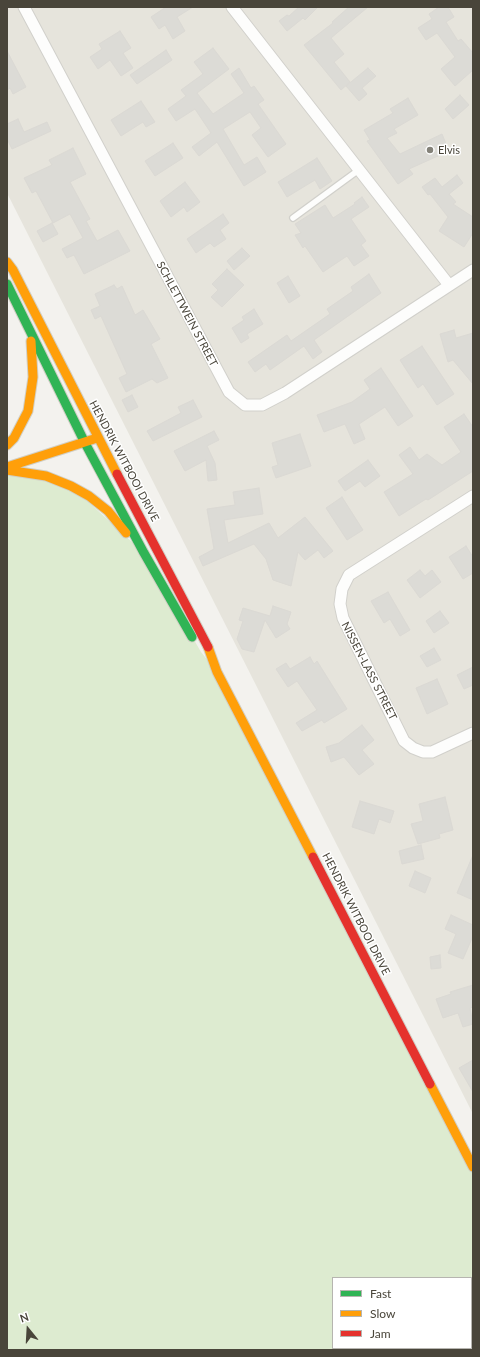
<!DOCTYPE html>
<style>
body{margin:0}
#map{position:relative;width:480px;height:1357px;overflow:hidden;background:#f3f2ee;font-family:Lato,sans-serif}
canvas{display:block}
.frame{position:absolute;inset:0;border:8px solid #49453a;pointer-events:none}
.legend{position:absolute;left:332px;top:1277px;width:140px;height:72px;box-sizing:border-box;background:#fff;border:1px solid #b6b5b0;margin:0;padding:5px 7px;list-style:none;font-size:12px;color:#49453a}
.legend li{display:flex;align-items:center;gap:8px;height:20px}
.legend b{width:20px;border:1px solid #b6b5b0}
.north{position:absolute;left:8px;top:1309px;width:40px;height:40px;-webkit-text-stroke:3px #fff;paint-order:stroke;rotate:342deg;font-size:11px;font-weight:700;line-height:16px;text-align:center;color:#49453a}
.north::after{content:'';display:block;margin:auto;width:14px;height:18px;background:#49453a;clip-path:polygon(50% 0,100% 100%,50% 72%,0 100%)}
</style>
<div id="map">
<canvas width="480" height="1357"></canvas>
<div class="frame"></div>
<ul class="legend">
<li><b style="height:5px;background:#30b455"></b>Fast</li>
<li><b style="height:5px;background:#ff9f0a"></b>Slow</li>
<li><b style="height:5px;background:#e5322d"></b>Jam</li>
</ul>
<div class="north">N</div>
</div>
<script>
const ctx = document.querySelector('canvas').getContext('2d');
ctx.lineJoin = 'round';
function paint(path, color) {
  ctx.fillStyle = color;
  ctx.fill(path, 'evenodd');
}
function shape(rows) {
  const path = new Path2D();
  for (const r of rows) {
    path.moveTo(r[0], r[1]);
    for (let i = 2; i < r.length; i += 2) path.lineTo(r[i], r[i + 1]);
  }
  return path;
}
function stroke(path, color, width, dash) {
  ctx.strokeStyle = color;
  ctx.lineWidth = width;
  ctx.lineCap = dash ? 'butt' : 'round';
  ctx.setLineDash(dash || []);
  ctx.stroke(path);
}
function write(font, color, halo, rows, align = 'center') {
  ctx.font = font + ' Lato,sans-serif';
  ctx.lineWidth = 3;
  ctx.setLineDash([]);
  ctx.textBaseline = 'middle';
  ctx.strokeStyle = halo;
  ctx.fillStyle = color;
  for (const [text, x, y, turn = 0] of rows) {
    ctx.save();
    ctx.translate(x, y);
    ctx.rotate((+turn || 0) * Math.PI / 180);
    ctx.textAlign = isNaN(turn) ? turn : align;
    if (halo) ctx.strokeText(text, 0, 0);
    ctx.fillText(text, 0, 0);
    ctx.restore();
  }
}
paint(shape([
 [7,7,473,7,473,1114,7,193]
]), '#e6e4dc');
paint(shape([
 [7,470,71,486,144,553,201,652,217,672,473,1167,473,1350,7,1350],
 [333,1278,471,1278,471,1348,333,1348]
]), '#ddebd0');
const building = shape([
 [166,7,193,7,177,17,185,31,173,39,165,25,159,29,151,17,166,7],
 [299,7,318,7,305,20,303,18,287,31,279,21,287,15,289,16,299,7],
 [349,7,368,7,331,38,344,54,334,62,350,82,341,90,304,45,333,23,332,22,349,7],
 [439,7,448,7,454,17,446,22,458,41,461,39,473,53,473,70,455,86,441,69,455,57,437,33,426,40,418,28,432,19,429,14,439,7],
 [120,31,131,48,123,53,133,68,121,76,110,60,98,69,90,57,102,49,99,44,120,31],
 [213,48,229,69,197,93,213,114,244,93,231,74,239,68,251,88,254,86,264,100,258,104,286,144,268,157,252,135,261,128,250,112,223,129,244,165,257,157,266,172,244,186,217,142,199,156,192,147,211,133,195,109,176,121,168,109,186,96,181,90,203,74,194,62,213,48],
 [166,50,172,60,137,84,130,75,166,50],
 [7,51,26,87,13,94,10,88,7,90,7,51],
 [368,68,376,76,362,88,367,94,359,101,346,86,368,68],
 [460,95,469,105,453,119,445,109,460,95],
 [408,98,418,115,394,129,397,133,387,138,400,154,442,134,449,151,409,169,413,174,398,184,367,141,370,140,364,130,393,113,390,109,408,98],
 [141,101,155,122,146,127,143,122,121,136,111,120,141,101],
 [18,119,24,132,47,122,51,131,12,149,7,139,7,124,18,119],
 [173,143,183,158,155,176,145,161,173,143],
 [73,148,86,174,70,182,90,219,86,221,97,241,118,230,130,251,84,274,74,255,67,258,62,249,83,238,70,214,53,223,36,191,32,193,24,178,52,165,49,160,73,148],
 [317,158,332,181,320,189,315,180,287,197,278,182,317,158],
 [457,175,463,183,449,194,456,202,453,204,473,217,473,233,464,247,439,231,448,217,430,194,428,195,422,187,435,178,442,187,457,175],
 [185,182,200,202,187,212,184,207,171,217,160,201,185,182],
 [362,197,369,207,351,219,366,241,361,245,369,256,354,266,347,256,323,272,305,246,303,248,295,235,301,233,295,224,325,205,333,218,355,204,354,203,362,197],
 [223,214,229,223,220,230,226,239,214,247,210,243,196,253,187,239,223,214],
 [52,223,58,234,43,242,37,231,52,223],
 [242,248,250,256,234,270,227,261,242,248],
 [227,269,244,285,222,307,211,297,218,290,212,284,227,269],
 [369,274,381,293,314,340,322,352,313,359,304,346,270,370,266,364,255,372,248,362,287,335,291,341,330,314,327,309,353,291,351,287,369,274],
 [288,276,300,296,289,303,277,283,288,276],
 [114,285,117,289,122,286,135,315,143,310,160,339,151,344,168,378,157,383,152,379,126,392,119,378,127,374,101,316,95,319,91,310,100,306,95,294,114,285],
 [254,309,263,324,247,334,249,338,241,343,232,328,244,320,242,317,254,309],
 [454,330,456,338,473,333,473,384,453,360,448,362,440,334,454,330],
 [422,346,454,394,437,405,423,384,418,388,400,360,422,346],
 [381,368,413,416,398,426,385,407,359,424,365,439,354,444,345,424,324,432,317,415,352,402,370,389,364,380,381,368],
 [132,395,138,407,128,412,122,400,132,395],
 [193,400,202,417,153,441,147,431,181,413,178,407,193,400],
 [464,414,473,427,473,471,428,500,426,499,399,516,384,492,413,474,399,455,410,447,419,460,427,454,442,465,461,452,444,427,464,414],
 [214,431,219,440,207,446,215,463,217,480,208,481,206,460,185,471,174,451,214,431],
 [300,434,311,466,276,478,272,467,278,465,272,443,300,434],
 [368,460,380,476,365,487,360,481,345,491,338,481,368,460],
 [259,488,263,514,224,520,228,543,269,523,278,538,305,517,333,551,324,558,318,550,305,560,298,552,291,586,273,580,266,559,254,544,203,566,199,557,214,549,207,509,235,505,233,492,259,488],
 [342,497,363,530,347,540,326,508,342,497],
 [466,546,473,557,473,573,463,579,449,557,466,546],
 [420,570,425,576,432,570,441,582,420,598,407,580,420,570],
 [388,592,410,630,400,636,390,619,384,623,371,601,388,592],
 [273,606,291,612,287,624,290,629,276,638,265,620,254,652,242,649,237,639,243,621,239,620,243,608,270,616,273,606],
 [440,611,449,623,434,633,426,621,440,611],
 [434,648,441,660,427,667,420,656,434,648],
 [310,657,314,664,317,661,347,709,324,723,322,720,302,731,296,723,317,710,297,681,288,687,276,669,286,663,290,669,310,657],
 [473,667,473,685,464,689,457,675,473,667],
 [437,679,448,704,427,714,416,688,437,679],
 [362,725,374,740,362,750,374,764,359,775,344,757,331,762,326,747,339,743,362,725],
 [445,797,453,830,439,834,440,838,418,844,411,824,423,821,419,804,445,797],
 [360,801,394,811,390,823,379,819,374,834,352,827,360,801],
 [421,845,424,859,402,864,399,851,421,845],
 [473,855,473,900,457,893,473,855],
 [415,871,431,878,425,893,409,886,415,871],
 [451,915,473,925,473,936,463,959,448,953,456,934,445,929,451,915],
 [440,955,441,968,431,969,430,957,440,955],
 [473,985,473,1007,470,1008,473,1024,463,1027,458,1013,443,1018,436,999,451,994,450,992,473,985],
 [473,1060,473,1092,459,1068,473,1060]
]);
paint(building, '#dcdbd6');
stroke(building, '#dbd9d4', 1);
const lane = shape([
 [293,218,360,169]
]);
const street = shape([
 [24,7,229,392,245,405,262,405,285,393,473,270],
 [232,7,449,285],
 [473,496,349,575,342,589,340,604,343,618,404,741,413,748,423,752,432,752,473,733]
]);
const fast = shape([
 [7,284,84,441,144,553,192,637]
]);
const slow = shape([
 [7,262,13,270,117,474],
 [7,445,14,438,28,411,33,377,31,341],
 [7,467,94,439],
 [7,470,46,476,71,486,89,496,108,511,126,533],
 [208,647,217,672,313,857],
 [430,1084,473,1167]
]);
const jam = shape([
 [117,474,208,647],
 [313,857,430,1084]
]);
stroke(lane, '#d1d0cb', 8);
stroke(street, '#d1d0cb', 13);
stroke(fast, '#d1cfc5', 11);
stroke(slow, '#d1cfc5', 11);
stroke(jam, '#d1cfc5', 11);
stroke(lane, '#fdfdfc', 5.5);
stroke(street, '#fdfdfc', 11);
stroke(fast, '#30b455', 9);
stroke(slow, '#ff9f0a', 9);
stroke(jam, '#e5322d', 9);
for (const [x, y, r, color] of [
 [430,150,4,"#848279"]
]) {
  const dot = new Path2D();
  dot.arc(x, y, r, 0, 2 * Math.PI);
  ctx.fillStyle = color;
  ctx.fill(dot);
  stroke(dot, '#fff', 1.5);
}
write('11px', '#49453a', '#fff', [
 ["Elvis",438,150]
], 'left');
write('11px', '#49453a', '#fff', [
 ["SCHLETTWEIN STREET",187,314,62],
 ["HENDRIK WITBOOI DRIVE",124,461,62],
 ["NISSEN-LASS STREET",369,671,63],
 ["HENDRIK WITBOOI DRIVE",356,914,63]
]);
</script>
